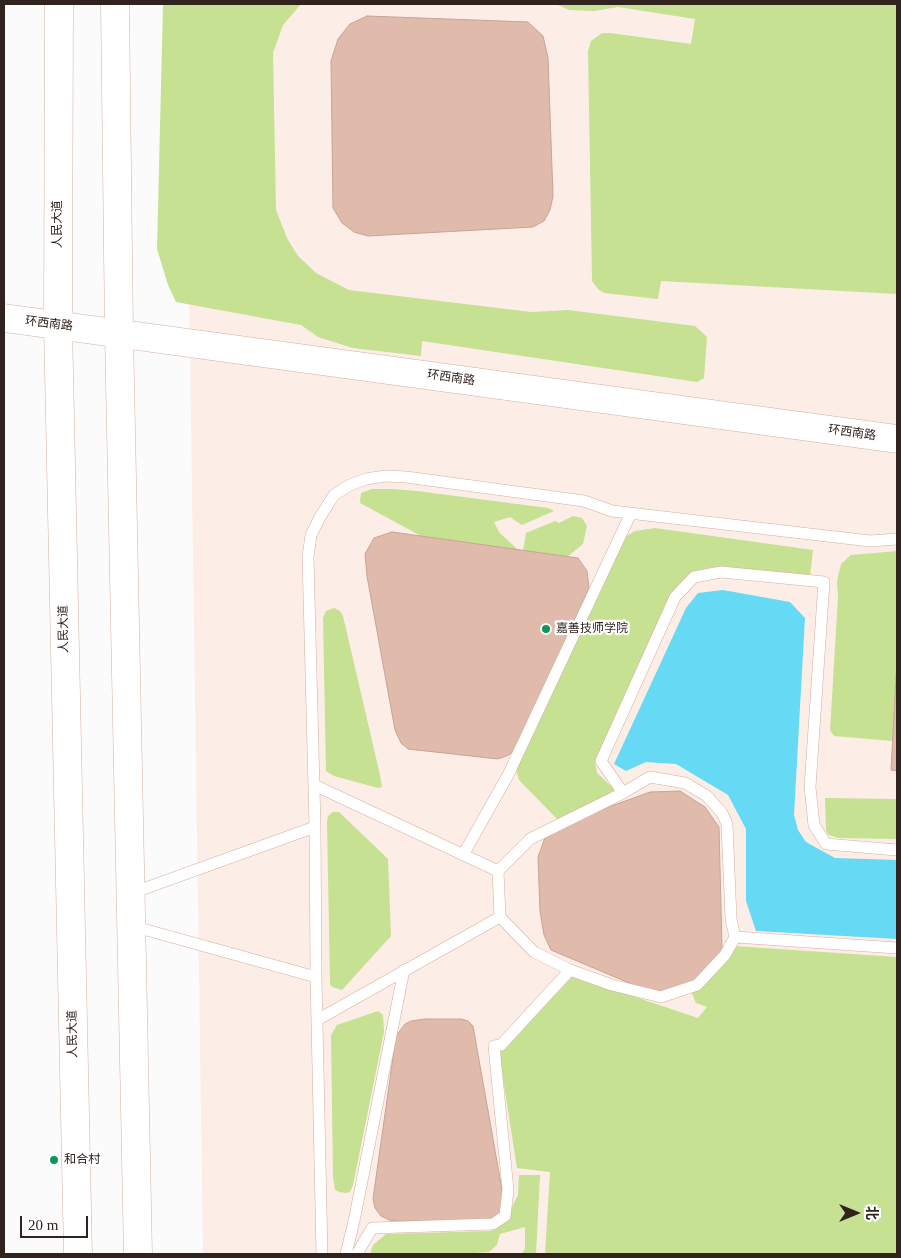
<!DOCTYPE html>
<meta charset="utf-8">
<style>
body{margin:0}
#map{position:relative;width:901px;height:1258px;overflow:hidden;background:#fbfbfb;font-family:"Times New Roman","Noto Sans SC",serif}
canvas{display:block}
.frame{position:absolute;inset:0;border:5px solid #30221c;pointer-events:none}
.north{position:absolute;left:831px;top:1188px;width:50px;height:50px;-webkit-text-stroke:4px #fff;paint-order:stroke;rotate:90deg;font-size:14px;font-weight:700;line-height:20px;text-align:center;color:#30221c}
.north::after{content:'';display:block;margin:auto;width:18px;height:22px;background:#30221c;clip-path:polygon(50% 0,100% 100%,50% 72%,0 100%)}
.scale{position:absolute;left:20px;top:1216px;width:68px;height:22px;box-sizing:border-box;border:2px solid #30221c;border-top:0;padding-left:6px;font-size:15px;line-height:18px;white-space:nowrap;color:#30221c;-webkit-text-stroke:4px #fff;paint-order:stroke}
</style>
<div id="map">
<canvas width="901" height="1258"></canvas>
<div class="frame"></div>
<div class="north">北</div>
<div class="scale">20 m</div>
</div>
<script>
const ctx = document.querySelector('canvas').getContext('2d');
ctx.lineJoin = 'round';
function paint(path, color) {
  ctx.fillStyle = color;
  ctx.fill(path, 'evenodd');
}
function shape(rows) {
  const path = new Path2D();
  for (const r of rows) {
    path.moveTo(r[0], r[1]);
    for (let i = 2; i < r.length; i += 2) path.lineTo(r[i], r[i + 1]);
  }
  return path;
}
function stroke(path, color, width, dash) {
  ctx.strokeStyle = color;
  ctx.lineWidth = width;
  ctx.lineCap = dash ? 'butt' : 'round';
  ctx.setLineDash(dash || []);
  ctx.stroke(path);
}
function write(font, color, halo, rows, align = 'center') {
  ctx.font = font + ' "Times New Roman","Noto Sans SC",serif';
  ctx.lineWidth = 4.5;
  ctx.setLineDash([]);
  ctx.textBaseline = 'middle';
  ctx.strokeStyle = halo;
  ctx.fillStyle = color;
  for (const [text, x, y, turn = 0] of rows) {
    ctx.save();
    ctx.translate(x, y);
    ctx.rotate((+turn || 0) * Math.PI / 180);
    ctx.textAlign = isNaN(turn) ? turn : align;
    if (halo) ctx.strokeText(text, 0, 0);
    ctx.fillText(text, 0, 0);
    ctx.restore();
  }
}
paint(shape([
 [185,4,897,4,897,1254,203,1254]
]), '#fceee7');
paint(shape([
 [163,4,301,4,283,25,273,53,276,210,287,238,298,256,316,273,349,290,531,312,568,310,695,326,707,337,704,378,697,382,422,341,421,356,353,348,318,337,301,325,176,302,168,285,157,249],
 [556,4,897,4,897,294,661,281,658,299,604,293,598,289,592,281,588,51,591,41,602,33,610,33,691,44,695,19,618,7,594,11,569,10],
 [372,489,393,489,417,491,548,508,554,511,522,525,510,517,494,522,499,532,518,550,423,537,360,503,361,493],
 [573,516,582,518,587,526,583,544,567,557,523,551,526,533,555,521,559,523],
 [655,528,813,550,810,577,718,567,704,569,691,574,679,584,671,596,595,762,597,773,615,790,559,821,519,780,515,767,625,537,635,531],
 [897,551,897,660,893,741,834,736,830,730,838,597,837,581,841,564,851,555],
 [334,608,340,611,343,616,380,775,382,787,378,788,334,776,326,771,323,618,326,611],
 [825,798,897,799,897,839,838,838,829,835,826,831],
 [333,812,339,812,388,859,391,936,342,990,332,987,330,984,327,822,328,816],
 [734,946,897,957,897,1254,545,1254,550,1172,517,1168,499,1053,573,976,698,1018,707,1007,696,1003,691,991],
 [378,1011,383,1015,384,1032,353,1185,350,1192,346,1193,339,1192,335,1190,333,1177,331,1035,337,1025],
 [519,1175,540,1175,536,1254,522,1254,525,1248,525,1227,500,1234,497,1245,489,1252,461,1254,370,1254,373,1245,386,1234,490,1231,506,1219,518,1195]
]), '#c5e191');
paint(shape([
 [723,590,790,602,805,618,794,815,798,830,806,842,835,858,897,860,897,939,756,931,746,901,746,829,728,795,676,764,646,762,626,771,614,764,686,608,698,593]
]), '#66daf5');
const building = shape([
 [367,16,528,22,543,36,548,58,553,196,550,210,544,221,533,227,368,236,354,232,342,223,333,208,331,61,338,39,350,24,367,16],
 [392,532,578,558,587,571,589,588,517,747,509,755,498,759,408,749,401,743,395,730,367,576,365,554,374,538,392,532],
 [897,660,897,771,891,770,897,660],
 [680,791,705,807,719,827,722,947,718,961,691,985,666,995,641,988,551,950,544,935,540,911,538,857,546,835,573,820,650,792,680,791],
 [425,1019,461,1019,468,1021,473,1026,504,1201,500,1213,494,1218,478,1221,397,1221,389,1220,381,1216,375,1208,373,1199,396,1036,405,1024,411,1021,425,1019]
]);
paint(building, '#e0baaa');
stroke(building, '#c9a495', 1);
const lane = shape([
 [314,785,498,871,500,917,317,1020],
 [315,827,316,977],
 [897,850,826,844,814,825,810,787,824,582,721,572,694,577,675,597,601,761,623,793,650,777,685,783,707,796,722,813,727,824,731,919,735,937,897,948],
 [463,855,508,775,631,513],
 [498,871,530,839,623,793],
 [132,893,315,827,308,557,311,535,320,517,334,495,350,485,366,479,385,476,406,477,584,501,612,511,870,541,897,539],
 [500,917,534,952,570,970],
 [132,926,316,977,322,1254],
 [346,1254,354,1221,404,970],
 [357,1254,372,1228,493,1224,505,1216,508,1190,494,1046,501,1045,570,970,612,985,661,997,697,985,725,955,735,937]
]);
const secondary = shape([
 [59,4,58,325,78,1254],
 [115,4,119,333,138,1254],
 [4,318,897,439]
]);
stroke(lane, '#d4af9f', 12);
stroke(secondary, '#d4af9f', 29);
stroke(lane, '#fff', 11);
stroke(secondary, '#fff', 28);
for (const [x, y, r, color] of [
 [546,629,5,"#0e9757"],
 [54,1160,5,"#0e9757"]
]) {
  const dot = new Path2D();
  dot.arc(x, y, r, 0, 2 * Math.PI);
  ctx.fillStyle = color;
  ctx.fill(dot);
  stroke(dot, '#fff', 2);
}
write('12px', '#30221c', '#fff', [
 ["人民大道",58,224,-90],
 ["环西南路",49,324,7],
 ["环西南路",451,378,8],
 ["环西南路",852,433,8],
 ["人民大道",64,629,-91],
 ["人民大道",73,1034,-91]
]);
write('12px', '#30221c', '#fff', [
 ["嘉善技师学院",556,629],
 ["和合村",64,1160]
], 'left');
</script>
